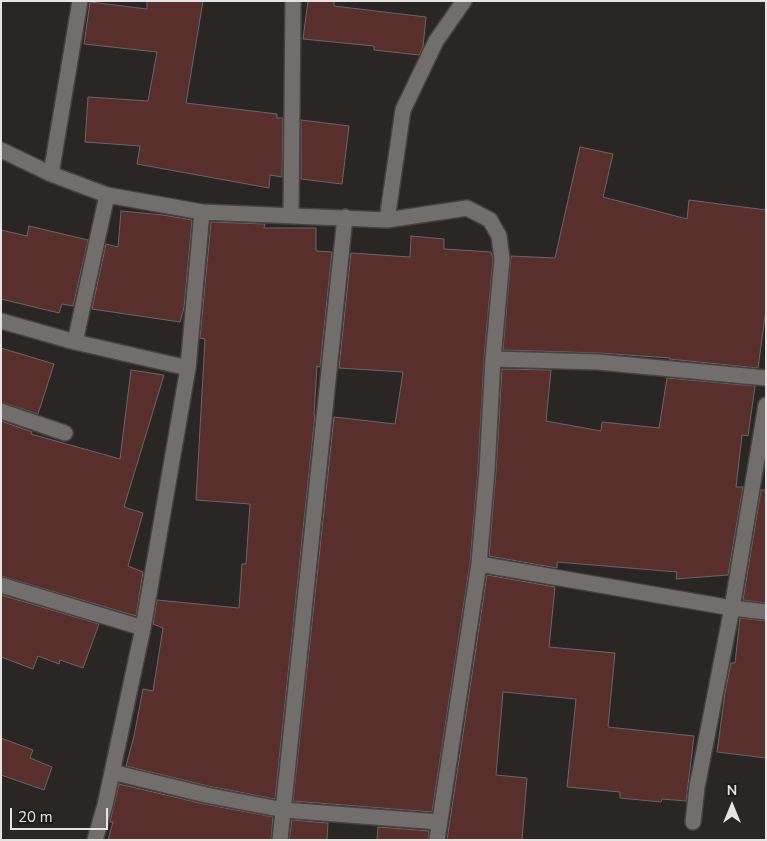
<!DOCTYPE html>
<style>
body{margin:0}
#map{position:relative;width:767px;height:841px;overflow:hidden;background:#2a2624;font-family:"Nunito Sans",sans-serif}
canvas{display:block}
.frame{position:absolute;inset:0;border:2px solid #e6e4e3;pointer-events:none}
.north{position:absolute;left:707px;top:781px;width:50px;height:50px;-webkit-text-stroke:4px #201c1b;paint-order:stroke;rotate:0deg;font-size:14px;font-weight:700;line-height:20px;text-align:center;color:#e6e4e3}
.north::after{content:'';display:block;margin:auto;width:18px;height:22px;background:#e6e4e3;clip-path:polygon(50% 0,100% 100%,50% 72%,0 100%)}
.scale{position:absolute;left:10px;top:808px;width:98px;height:22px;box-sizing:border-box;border:2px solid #e6e4e3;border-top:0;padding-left:6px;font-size:15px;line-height:18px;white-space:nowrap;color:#e6e4e3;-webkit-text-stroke:4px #201c1b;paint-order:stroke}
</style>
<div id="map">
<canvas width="767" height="841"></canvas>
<div class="frame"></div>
<div class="north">N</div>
<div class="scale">20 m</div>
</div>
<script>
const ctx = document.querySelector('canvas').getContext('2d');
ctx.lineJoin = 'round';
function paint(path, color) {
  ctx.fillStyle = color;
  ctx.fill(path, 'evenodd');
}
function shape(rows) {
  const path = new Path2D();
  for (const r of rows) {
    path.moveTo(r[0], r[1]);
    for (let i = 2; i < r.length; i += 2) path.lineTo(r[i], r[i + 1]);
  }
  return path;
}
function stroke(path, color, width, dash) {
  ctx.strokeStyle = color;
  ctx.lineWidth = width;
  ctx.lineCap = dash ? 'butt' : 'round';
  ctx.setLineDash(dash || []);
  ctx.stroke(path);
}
const building = shape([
 [147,1,203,1,186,103,277,114,277,118,283,118,282,177,270,175,269,188,137,164,140,146,85,142,88,97,148,101,157,52,84,44,90,2,147,9,147,1],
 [308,1,334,1,334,6,426,17,423,47,419,55,374,50,374,46,303,39,308,1],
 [301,120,349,126,342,184,301,179,301,120],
 [580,147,613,154,603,197,687,219,689,200,766,210,766,309,758,368,669,359,670,358,599,353,503,350,511,256,555,258,580,147],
 [121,211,163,215,192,220,184,308,180,322,92,309,106,244,118,247,121,211],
 [211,222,265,224,264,228,316,228,316,251,332,252,320,367,317,366,314,415,315,415,275,799,208,786,126,766,134,736,143,689,153,691,163,628,153,624,157,600,239,608,242,564,246,564,250,504,196,500,205,339,200,338,211,222],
 [29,226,88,240,73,306,62,304,59,313,1,299,1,230,27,236,29,226],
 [411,236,444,239,444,249,491,252,493,259,484,358,478,469,470,563,432,812,293,801,334,417,395,424,403,372,339,368,351,253,410,257,411,236],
 [1,348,54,364,38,414,1,402,1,348],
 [502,369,551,370,546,421,601,431,602,422,659,428,667,378,755,386,748,436,742,435,736,487,743,487,728,575,676,579,677,572,557,562,557,568,489,556,496,471,502,369],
 [131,370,164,375,124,507,143,513,128,566,143,572,136,616,1,576,1,421,32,432,31,434,120,459,131,370],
 [761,490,766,490,766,603,743,600,761,490],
 [487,575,555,587,549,647,615,653,608,727,694,736,686,801,662,799,661,802,620,798,620,792,567,787,576,699,503,692,496,775,527,778,522,840,447,840,487,575],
 [1,595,99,624,83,668,60,660,59,664,38,656,33,669,1,657,1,595],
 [740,618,766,621,766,758,717,752,725,693,731,663,735,663,740,618],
 [1,738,33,750,30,758,52,767,44,790,1,775,1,738],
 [119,784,204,804,273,817,271,840,108,840,113,822,110,822,119,784],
 [292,820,328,823,327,840,289,840,292,820],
 [378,827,429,831,428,840,377,840,378,827]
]);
paint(building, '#592f2d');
stroke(building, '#6b6666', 1);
const street = shape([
 [1,150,51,174,107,195,202,212,387,220,467,208,490,220,499,236,502,259,493,359,487,470,479,564,437,840],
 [51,174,80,1],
 [291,216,293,1],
 [387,220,403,110,436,41,464,1],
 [1,321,75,342,107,195],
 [75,342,188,368],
 [493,359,598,362,766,378],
 [1,411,65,433],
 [479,564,732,608,766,612],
 [1,585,143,628],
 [112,772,206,795,284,810,439,822],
 [693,822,697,787,732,608,766,405],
 [95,840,105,805,143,628,188,368,202,212],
 [280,840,345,217]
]);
stroke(street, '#454240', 18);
stroke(street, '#726e6c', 15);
</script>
